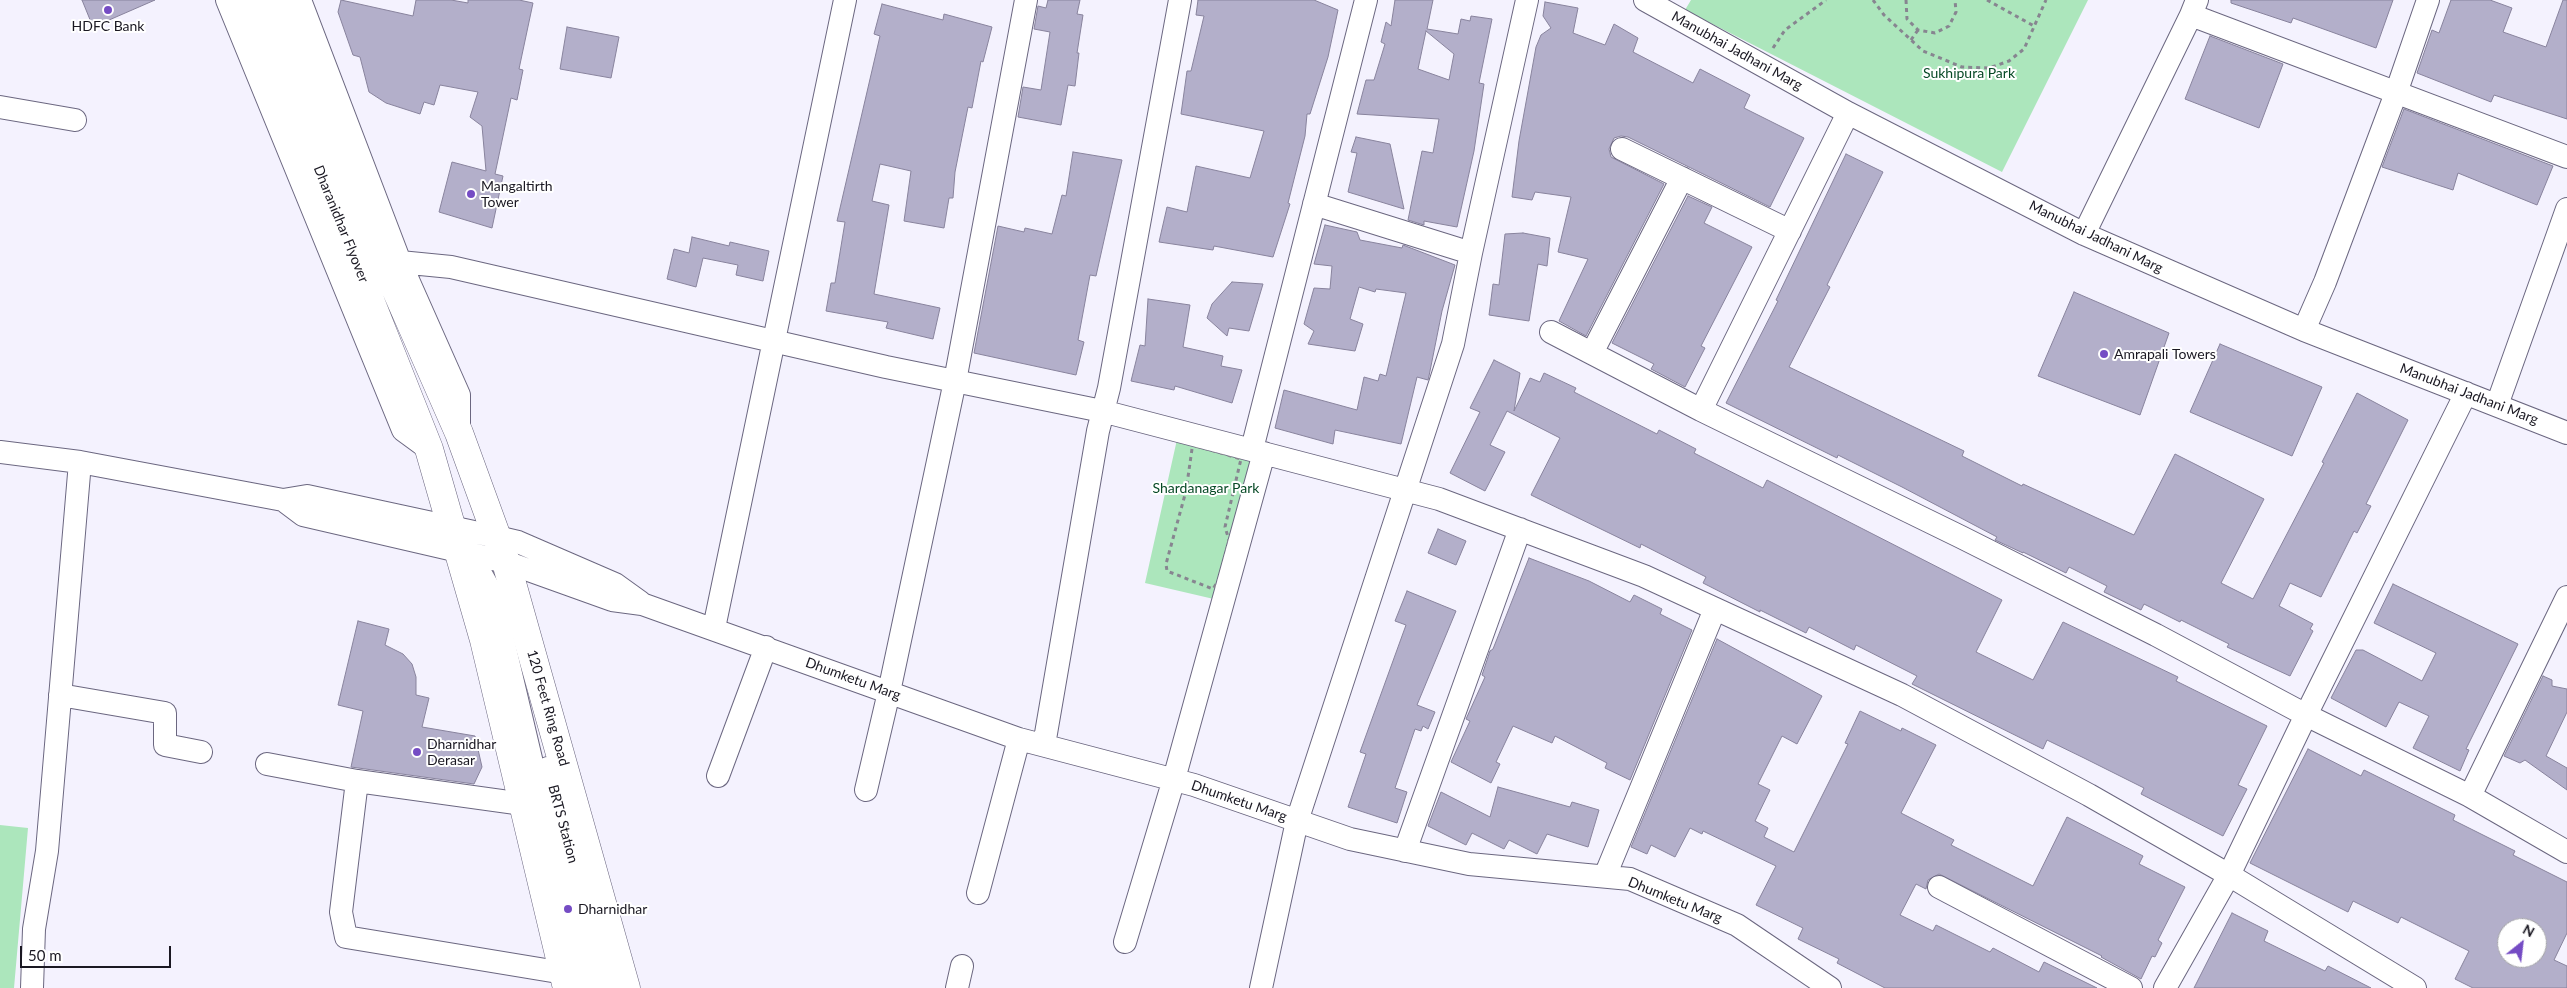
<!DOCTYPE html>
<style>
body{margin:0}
#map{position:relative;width:2567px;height:988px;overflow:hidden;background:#f4f2fe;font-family:Lato,sans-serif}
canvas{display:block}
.north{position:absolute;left:2497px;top:918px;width:50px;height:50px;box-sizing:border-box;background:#fff;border:1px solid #a3a3a7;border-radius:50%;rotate:29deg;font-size:14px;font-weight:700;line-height:20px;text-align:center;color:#1a1822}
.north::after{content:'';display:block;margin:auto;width:18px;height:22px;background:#754cc4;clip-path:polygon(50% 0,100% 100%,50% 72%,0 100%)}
.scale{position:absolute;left:20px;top:946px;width:151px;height:22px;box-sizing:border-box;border:2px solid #1a1822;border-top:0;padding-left:6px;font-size:15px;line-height:18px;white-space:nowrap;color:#1a1822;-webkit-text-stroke:4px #fff;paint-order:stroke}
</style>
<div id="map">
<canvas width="2567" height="988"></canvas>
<div class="north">N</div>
<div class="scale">50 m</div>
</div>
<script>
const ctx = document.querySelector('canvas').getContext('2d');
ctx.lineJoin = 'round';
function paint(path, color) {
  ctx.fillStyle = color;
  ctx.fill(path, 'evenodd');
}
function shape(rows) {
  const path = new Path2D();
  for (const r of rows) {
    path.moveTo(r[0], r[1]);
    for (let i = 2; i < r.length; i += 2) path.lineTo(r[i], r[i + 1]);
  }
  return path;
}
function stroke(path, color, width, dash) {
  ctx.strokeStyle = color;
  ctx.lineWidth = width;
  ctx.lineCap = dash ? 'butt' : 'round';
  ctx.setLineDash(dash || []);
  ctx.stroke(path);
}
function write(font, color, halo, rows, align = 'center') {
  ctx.font = font + ' Lato,sans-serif';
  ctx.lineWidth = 4;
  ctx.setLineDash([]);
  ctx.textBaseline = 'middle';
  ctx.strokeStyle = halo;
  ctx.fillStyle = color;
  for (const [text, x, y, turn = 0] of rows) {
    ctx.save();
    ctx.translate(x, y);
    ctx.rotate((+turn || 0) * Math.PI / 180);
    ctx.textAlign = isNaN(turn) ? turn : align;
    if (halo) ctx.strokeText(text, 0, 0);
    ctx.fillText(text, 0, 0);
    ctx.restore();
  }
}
paint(shape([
 [1691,0,2088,0,2002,172,1685,10],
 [1178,435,1254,455,1218,600,1145,583],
 [0,825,28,828,14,988,0,988]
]), '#ace6bc');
const building = shape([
 [82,0,155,0,93,27,82,0],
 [341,0,413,16,416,0,451,0,468,3,468,0,519,0,533,3,519,69,523,70,517,100,511,98,495,174,503,176,492,228,439,212,452,162,486,171,482,126,470,117,478,92,440,85,434,105,424,102,420,114,386,103,369,92,360,57,353,55,338,12,341,0],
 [1048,0,1080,0,1077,14,1083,15,1077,53,1079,53,1075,86,1068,85,1061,125,1018,117,1023,87,1041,90,1050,32,1034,29,1038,6,1046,8,1048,0],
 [1198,0,1314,0,1338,10,1328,57,1310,114,1307,114,1305,136,1288,203,1290,204,1273,257,1214,246,1213,250,1159,242,1167,207,1187,212,1196,166,1250,178,1264,131,1181,114,1187,71,1191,71,1204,16,1196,15,1198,0],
 [1395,0,1433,0,1427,29,1458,34,1461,19,1470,21,1471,16,1492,19,1479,83,1484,84,1474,151,1457,227,1424,221,1424,225,1408,220,1422,151,1433,153,1439,119,1357,114,1366,80,1374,80,1385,44,1381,42,1386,22,1391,26,1395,0],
 [1426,31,1454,54,1449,80,1418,69,1426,31],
 [2231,0,2393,0,2376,48,2293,18,2291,23,2231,3,2231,0],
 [2451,0,2490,0,2512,8,2503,32,2546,47,2563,0,2567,0,2567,119,2494,95,2491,102,2417,73,2432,30,2439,33,2451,0],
 [1545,2,1578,8,1573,33,1605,45,1614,24,1638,38,1633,52,1693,83,1700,69,1750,95,1744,108,1804,138,1770,207,1628,137,1621,136,1614,138,1609,149,1611,157,1664,184,1586,336,1559,321,1588,259,1558,252,1571,197,1535,192,1532,200,1512,197,1519,141,1536,47,1541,35,1551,28,1543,16,1545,2],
 [882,4,943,20,944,14,992,27,983,62,981,61,972,108,968,107,955,172,953,198,949,198,944,228,904,221,911,171,880,164,872,201,889,205,874,294,940,308,933,339,886,328,888,322,826,311,831,283,835,283,845,222,837,221,880,36,874,34,882,4],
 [567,27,619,37,611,78,560,69,567,27],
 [2210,36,2283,64,2259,128,2185,99,2210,36],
 [2404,109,2553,166,2537,205,2458,173,2453,190,2382,167,2404,109],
 [1356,137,1390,144,1404,209,1348,192,1357,153,1351,152,1356,137],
 [1073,152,1122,160,1096,276,1090,275,1078,340,1084,342,1076,375,974,353,998,226,1024,232,1025,228,1052,234,1062,195,1066,196,1073,152],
 [1846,154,1883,172,1827,285,1830,287,1789,367,1964,451,1962,456,2022,486,2023,484,2134,535,2175,454,2264,499,2221,583,2253,599,2324,463,2322,462,2357,393,2408,420,2366,504,2371,506,2357,533,2354,531,2321,597,2290,583,2279,606,2313,624,2310,629,2313,631,2290,676,2227,647,2229,644,2181,620,2180,622,2144,604,2141,610,2104,592,2107,586,2069,567,2066,573,2023,552,2023,553,1995,540,1997,537,1902,487,1838,455,1837,458,1726,403,1778,301,1776,300,1846,154],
 [1688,196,1712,207,1704,223,1752,247,1701,346,1705,348,1685,387,1651,369,1654,364,1612,343,1688,196],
 [1325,225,1357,232,1360,240,1402,248,1403,245,1455,265,1442,311,1429,376,1428,380,1417,377,1401,444,1335,430,1333,444,1275,428,1284,390,1357,410,1364,377,1378,381,1380,374,1386,376,1406,293,1376,289,1375,292,1359,287,1350,319,1363,324,1355,351,1308,344,1314,331,1304,324,1314,288,1330,289,1332,266,1314,264,1325,225],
 [1523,233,1550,238,1547,266,1538,264,1529,321,1489,315,1493,284,1499,285,1505,234,1523,233],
 [692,237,729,246,730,242,769,251,763,281,736,275,738,265,703,258,696,287,667,279,674,249,689,253,692,237],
 [1232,282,1263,284,1249,331,1229,328,1227,336,1207,318,1212,304,1232,282],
 [2074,292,2169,333,2140,415,2038,376,2074,292],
 [1148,299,1190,305,1183,347,1223,356,1221,366,1242,370,1232,403,1175,386,1174,390,1131,381,1140,345,1145,346,1148,299],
 [2220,344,2322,387,2292,456,2190,412,2220,344],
 [1494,360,1520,373,1514,411,1530,378,1540,382,1544,373,1576,388,1574,392,1657,434,1659,430,1696,449,1694,453,1763,488,1767,480,2002,600,1976,652,2033,680,2063,622,2178,677,2176,681,2267,726,2238,785,2247,789,2223,836,2141,794,2144,788,2084,758,2047,740,2043,749,1912,684,1917,676,1856,645,1854,650,1809,627,1806,633,1760,610,1760,612,1703,583,1706,577,1641,544,1640,548,1531,495,1560,438,1507,411,1490,445,1505,452,1485,491,1450,473,1480,412,1470,408,1494,360],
 [1438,529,1466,541,1456,565,1428,553,1438,529],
 [1529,558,1589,581,1630,602,1634,595,1662,609,1660,614,1692,630,1630,780,1605,768,1607,763,1555,736,1552,743,1513,726,1496,762,1500,764,1491,783,1451,762,1470,721,1466,719,1485,677,1482,675,1490,651,1493,649,1529,558],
 [2393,584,2518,644,2466,749,2469,750,2460,771,2413,748,2429,716,2399,702,2386,727,2331,698,2356,650,2363,650,2422,681,2436,653,2374,623,2393,584],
 [1407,591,1456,611,1417,705,1435,712,1428,729,1423,726,1421,731,1415,729,1395,788,1407,792,1397,823,1348,807,1366,754,1360,752,1406,625,1395,621,1407,591],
 [358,621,389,629,385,645,403,654,412,664,416,677,416,695,429,698,422,727,475,736,482,767,474,784,351,767,363,711,338,705,358,621],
 [1717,639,1822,696,1797,744,1782,736,1758,784,1770,790,1755,821,1768,828,1764,837,1794,852,1848,744,1845,743,1860,711,1901,731,1902,728,1936,745,1901,813,1954,840,1951,845,2033,886,2067,817,2143,856,2139,864,2185,887,2158,940,2162,943,2155,957,2152,956,2141,979,2101,957,2102,956,1939,874,1928,880,1926,889,1916,884,1900,915,1933,931,1936,925,1990,952,1993,948,2039,972,2044,962,2097,988,1885,988,1837,963,1839,959,1798,939,1803,928,1756,905,1776,866,1703,831,1702,834,1690,828,1675,857,1651,845,1647,854,1631,847,1717,639],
 [2543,676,2552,680,2552,686,2567,689,2567,712,2546,756,2567,768,2567,790,2525,760,2520,763,2504,756,2543,676],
 [2308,749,2361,776,2364,770,2455,815,2453,820,2515,851,2513,855,2567,882,2567,933,2554,960,2567,966,2567,988,2473,988,2455,979,2469,951,2401,917,2398,923,2353,901,2348,912,2250,863,2308,749],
 [2507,928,2537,928,2537,958,2507,958,2507,928],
 [1498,787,1570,807,1572,802,1599,810,1588,847,1547,834,1537,854,1509,840,1504,849,1472,833,1466,845,1428,826,1441,792,1490,817,1498,787],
 [2232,913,2268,931,2264,941,2325,971,2328,966,2371,988,2194,988,2232,913]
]);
paint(building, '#b3afca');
stroke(building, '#88839d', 1);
const minor = shape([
 [227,0,403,430,429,449],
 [300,0,400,262,459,395,459,429],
 [1645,0,1848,113,2084,234,2304,330,2567,433],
 [2197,0,2191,15,2567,157],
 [0,107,75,120],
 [1622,149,1790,231],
 [1314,204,1471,253],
 [2084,234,2191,15],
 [400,262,451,267,886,367,1102,411,1439,499,1644,576,1902,695,2089,795,2229,875,2415,988],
 [2304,330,2325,282,2396,93,2428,0],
 [1551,332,1701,410,1961,537,2156,635,2306,715,2470,796,2567,852],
 [1592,353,1682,178],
 [2497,405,2567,209],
 [1701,410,1848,113],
 [1252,449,1366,0],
 [0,452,80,462,283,500,307,496,497,537,518,542,615,584,640,602],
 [283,500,303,515,506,562,612,600,642,604,1019,739,1194,785,1350,839,1469,864,1630,879,1737,925,1830,988],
 [466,547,490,590,504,644,585,988],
 [714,628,845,0],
 [60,695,165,713,165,745,201,752],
 [1044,745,1098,431,1109,388,1180,0],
 [267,764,357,781,523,804],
 [548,768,606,988],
 [718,776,766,647],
 [357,781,341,912,346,937,564,973],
 [866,790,889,692,955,381,1026,0],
 [2470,796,2567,597],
 [1405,851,1520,529],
 [1605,876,1715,609],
 [1939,887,2131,988],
 [978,893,1019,739],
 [1125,942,1174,779,1264,453],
 [32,988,34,929,47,851,80,462],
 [957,988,962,966],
 [1261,988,1297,821,1453,344,1471,253,1527,0],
 [2165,988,2229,875,2306,715,2466,393]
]);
const major = shape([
 [251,0,429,449,484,640,567,988],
 [279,0,372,235,459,433,506,562,626,988]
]);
stroke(minor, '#6b6780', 24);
stroke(major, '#6b6780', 29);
stroke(shape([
 [1873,0,1884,15,1923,51,1962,67,1989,68,2009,61,2024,49,2046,0],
 [1906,0,1907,19,1918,30,1935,33,1949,26,1956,12,1955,0],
 [1987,0,2034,26],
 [1911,40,1918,30],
 [1773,48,1785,30,1826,0],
 [1197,446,1241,459,1225,527,1229,540,1221,576,1213,589,1167,571,1166,564,1186,491,1192,449,1197,446]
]), '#878590', 3, [4, 4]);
stroke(minor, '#fff', 22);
stroke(major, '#fff', 28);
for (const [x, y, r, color] of [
 [108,10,5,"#754cc4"],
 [471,194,5,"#754cc4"],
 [2104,354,5,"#754cc4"],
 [417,752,5,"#754cc4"],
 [568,909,5,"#754cc4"]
]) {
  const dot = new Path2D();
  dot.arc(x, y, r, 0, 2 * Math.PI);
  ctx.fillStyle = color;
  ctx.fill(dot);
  stroke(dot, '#fff', 2);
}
write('14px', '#1a1822', '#fff', [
 ["HDFC Bank",108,26,"center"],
 ["Mangaltirth",481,186],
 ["Tower",481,202],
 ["Amrapali Towers",2114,354],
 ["Dharnidhar",427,744],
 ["Derasar",427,760],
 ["Dharnidhar",578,909]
], 'left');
write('14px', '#1a1822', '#fff', [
 ["Manubhai Jadhani Marg",1737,51,29],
 ["Dharanidhar Flyover",341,224,68],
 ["Manubhai Jadhani Marg",2096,237,26],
 ["Manubhai Jadhani Marg",2469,394,21],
 ["Dhumketu Marg",853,679,20],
 ["120 Feet Ring Road",548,708,74],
 ["Dhumketu Marg",1239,801,19],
 ["BRTS Station",563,824,75],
 ["Dhumketu Marg",1675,900,22]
]);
write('14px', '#074a26', '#fff', [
 ["Sukhipura Park",1969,73],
 ["Shardanagar Park",1206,488]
]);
</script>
